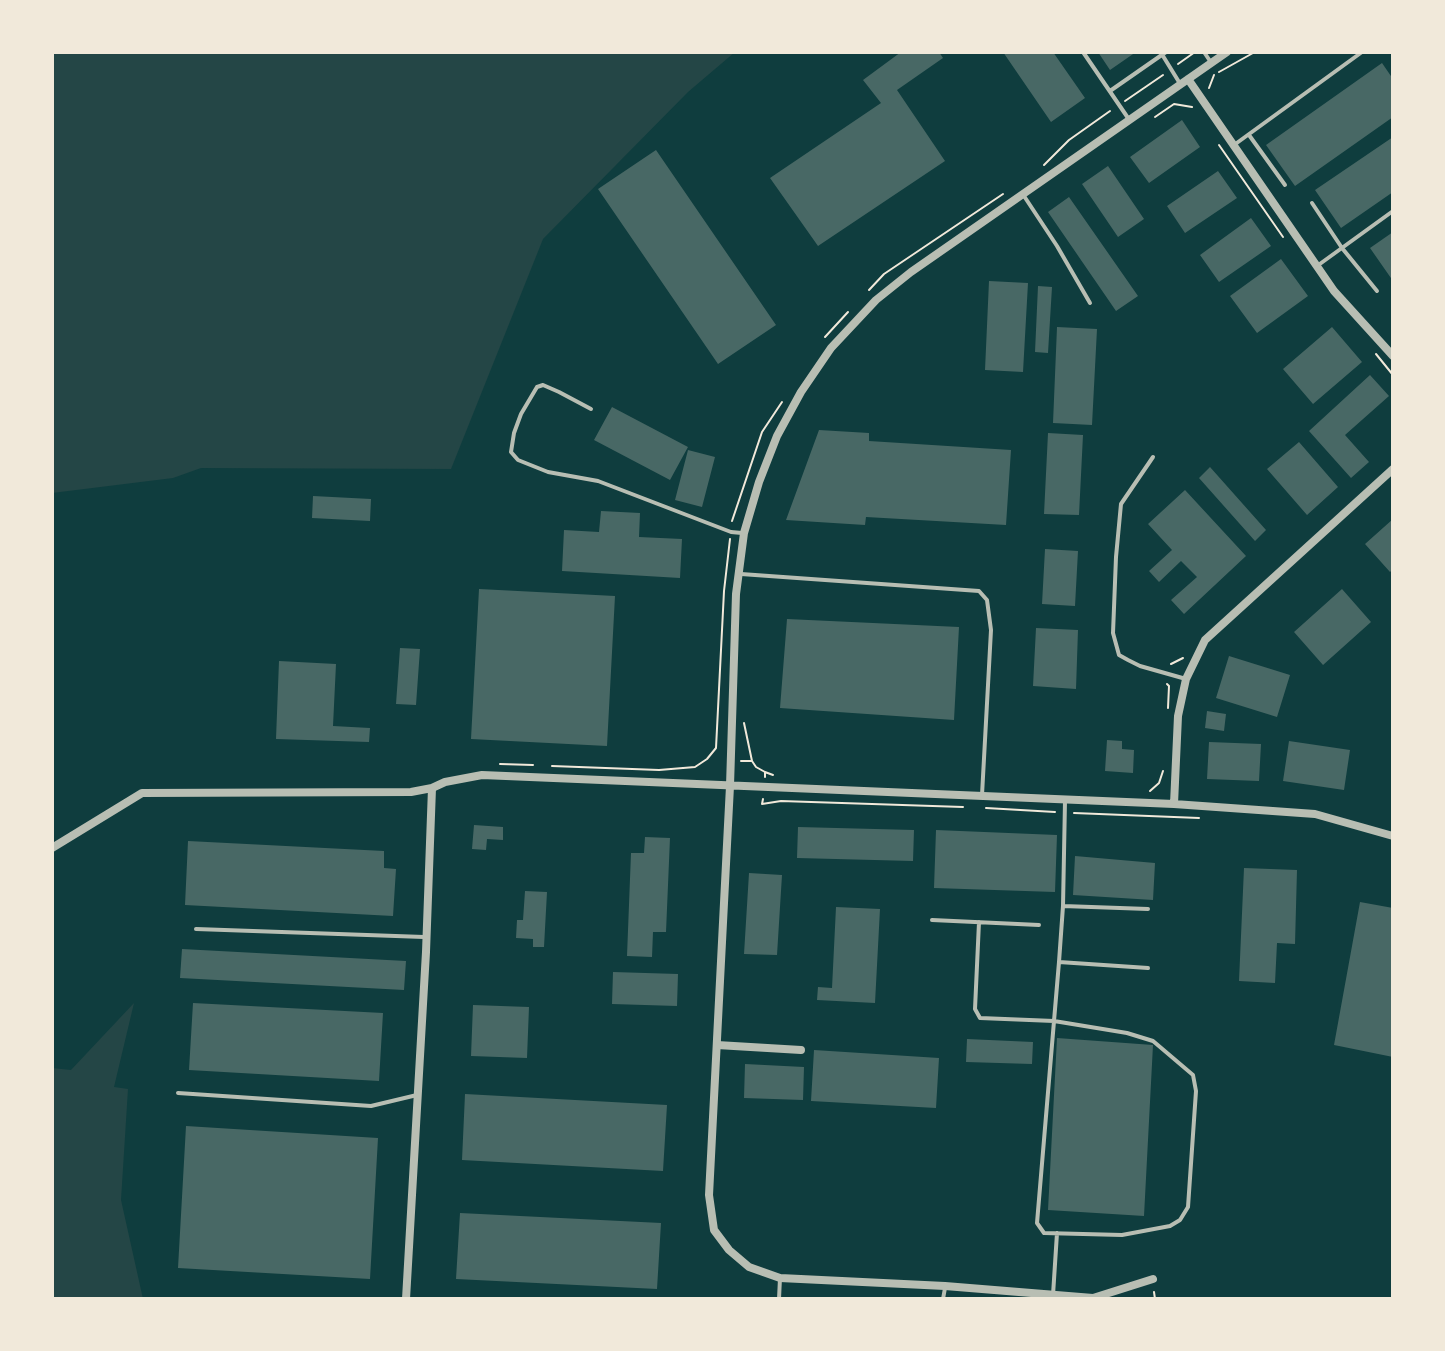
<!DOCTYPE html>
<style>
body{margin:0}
#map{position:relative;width:1445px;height:1351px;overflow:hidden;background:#0f3d3e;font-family:Mulish,sans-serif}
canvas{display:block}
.frame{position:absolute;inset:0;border:54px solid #f1e9da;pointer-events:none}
</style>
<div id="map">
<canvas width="1445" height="1351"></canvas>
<div class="frame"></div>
</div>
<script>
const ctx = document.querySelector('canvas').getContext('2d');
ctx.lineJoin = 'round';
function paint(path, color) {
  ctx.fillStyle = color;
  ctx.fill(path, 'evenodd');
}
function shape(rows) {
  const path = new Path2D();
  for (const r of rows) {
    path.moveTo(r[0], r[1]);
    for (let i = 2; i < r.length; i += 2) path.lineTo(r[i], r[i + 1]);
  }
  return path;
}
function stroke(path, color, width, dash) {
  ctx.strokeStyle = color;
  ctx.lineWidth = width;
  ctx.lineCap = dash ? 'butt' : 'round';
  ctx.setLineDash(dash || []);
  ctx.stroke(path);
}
paint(shape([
 [52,52,735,52,688,92,543,239,451,469,201,468,173,478,52,493],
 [134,1003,114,1087,128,1089,121,1200,143,1299,52,1299,52,1068,71,1070]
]), '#244646');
paint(shape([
 [901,52,939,52,943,58,897,90,945,161,818,246,770,178,881,103,863,80],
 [1003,52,1053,52,1085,98,1051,122],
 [1098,52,1136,52,1110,70],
 [1382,63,1393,79,1393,117,1295,186,1266,145],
 [1182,120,1200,147,1149,183,1130,157],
 [1393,137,1393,192,1341,228,1315,190],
 [656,150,776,325,718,364,598,189],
 [1108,166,1144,219,1118,237,1082,184],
 [1218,171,1237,198,1185,233,1167,206],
 [1069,197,1138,296,1116,311,1048,212],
 [1251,218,1271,246,1219,282,1200,255],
 [1393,232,1393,281,1370,248],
 [1281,259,1308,296,1257,333,1230,296],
 [989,281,1028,283,1023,372,985,370],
 [1038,286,1052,287,1048,353,1035,352],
 [1057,327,1097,329,1092,425,1053,423],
 [1332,327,1362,362,1313,404,1283,369],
 [1370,375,1389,396,1345,435,1369,462,1351,478,1309,431],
 [612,407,688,447,670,480,594,440],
 [819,430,869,433,869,441,1011,450,1006,525,866,517,865,525,786,520],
 [1048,433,1083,435,1079,515,1044,514],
 [1299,442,1338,487,1307,515,1267,469],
 [688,450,715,457,702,507,675,500],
 [1210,467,1266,530,1255,541,1199,478],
 [1185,490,1246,556,1184,614,1171,600,1197,577,1181,561,1159,582,1149,571,1172,550,1148,524],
 [313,496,371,499,370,521,312,518],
 [601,511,640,513,639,537,682,539,680,578,562,571,564,530,599,532],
 [1393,519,1393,569,1390,572,1365,544],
 [1045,549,1078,551,1075,606,1042,604],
 [479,589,615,596,607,746,471,739],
 [1342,589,1371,622,1323,665,1294,632],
 [787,619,959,627,954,720,780,708],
 [1036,628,1078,630,1076,689,1033,686],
 [400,648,420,649,416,705,396,704],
 [1229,656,1290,675,1277,717,1216,698],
 [279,661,336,664,333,726,370,728,369,742,276,739],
 [1207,711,1226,714,1224,731,1205,728],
 [1107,740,1122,741,1122,749,1134,750,1133,773,1105,771],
 [1289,741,1350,750,1344,790,1283,781],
 [1209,742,1261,744,1259,781,1207,779],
 [474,825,503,827,503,840,487,839,486,850,472,849],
 [798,827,914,830,913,861,797,858],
 [936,830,1057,835,1055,892,934,888],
 [645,837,670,838,666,932,653,932,652,957,627,956,631,853,644,853],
 [188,841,384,851,384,868,396,869,393,916,185,905],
 [1075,856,1155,863,1153,900,1073,895],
 [1244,868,1297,870,1295,944,1277,943,1275,983,1239,981],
 [749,873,782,875,777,955,744,954],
 [525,891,547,892,544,947,533,947,533,939,516,938,517,920,523,920],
 [1360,902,1393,908,1393,1057,1334,1045],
 [836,907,880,909,875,1003,817,1000,818,987,832,988],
 [182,949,406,961,404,990,180,978],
 [613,972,678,974,677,1006,612,1004],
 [193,1003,383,1013,379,1081,189,1070],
 [473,1005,529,1007,527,1058,471,1056],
 [1057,1038,1153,1045,1144,1216,1048,1210],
 [967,1039,1033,1042,1032,1064,966,1062],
 [814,1050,939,1058,936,1108,811,1101],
 [745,1064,804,1067,803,1100,744,1098],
 [465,1094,667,1105,663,1171,462,1160],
 [186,1126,378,1138,370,1279,178,1268],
 [460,1213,661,1223,657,1289,456,1279]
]), '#486865');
stroke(shape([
 [1254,53,1273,52],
 [1178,64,1195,52],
 [1219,72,1253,53],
 [1209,88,1214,75],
 [1125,101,1163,75],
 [1155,117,1174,104,1192,107],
 [1219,145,1283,237],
 [1044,165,1069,140,1110,111],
 [869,290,884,274,1003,194],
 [825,337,848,312],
 [1376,354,1393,375],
 [732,521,762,432,782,402],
 [1171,664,1183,658],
 [1167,684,1169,686,1168,708],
 [744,723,752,761],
 [741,761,752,761,756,767,765,772,765,777],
 [500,764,533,765],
 [552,766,659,770,695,767,707,759,716,748,724,591,730,539],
 [765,772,773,775],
 [1150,791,1159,783,1163,771],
 [763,799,762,804,781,801,963,807],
 [986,808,1055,812],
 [1074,813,1199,818],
 [1154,1292,1155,1299]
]), '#f1e9da', 2);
stroke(shape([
 [1083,52,1128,118],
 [1204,52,1210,61],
 [1163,56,1179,82],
 [1110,91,1166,52],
 [1249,135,1285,185],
 [1234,145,1362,52],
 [1024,196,1057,246,1090,303],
 [1312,203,1342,248,1377,291],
 [1317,266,1393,211],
 [591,409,559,392,543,385,537,387,521,414,514,433,511,452,518,460,548,472,598,481,731,532,742,533],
 [1153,457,1121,504,1116,557,1113,633,1119,655,1128,660,1140,666,1186,679],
 [741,574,979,591,987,600,991,630,982,795],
 [1063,906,1148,909],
 [932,920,1039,925],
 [979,922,975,1009,980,1018,1054,1021,1127,1033,1153,1041,1193,1075,1196,1091,1188,1207,1180,1220,1170,1226,1122,1235,1044,1233,1037,1223,1054,1021,1059,962,1063,906,1065,801],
 [196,929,424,937],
 [1059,962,1148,968],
 [178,1093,371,1106,417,1095],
 [1053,1295,1057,1233],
 [779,1299,780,1278],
 [943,1299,945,1288]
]), '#b8beb3', 4);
stroke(shape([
 [1188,79,1334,291,1393,356],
 [1174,804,1178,716,1186,679,1205,640,1393,469],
 [52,848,142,793,411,792,432,788],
 [717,1045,801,1050],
 [1153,1279,1093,1298,945,1286,780,1278,749,1267,729,1250,714,1230,709,1195,730,786,736,594,744,533,759,482,777,436,801,392,831,348,876,300,911,272,1227,52],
 [406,1299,426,952,432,788,445,782,482,775,1174,804,1315,814,1393,836]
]), '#b8beb3', 8);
</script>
